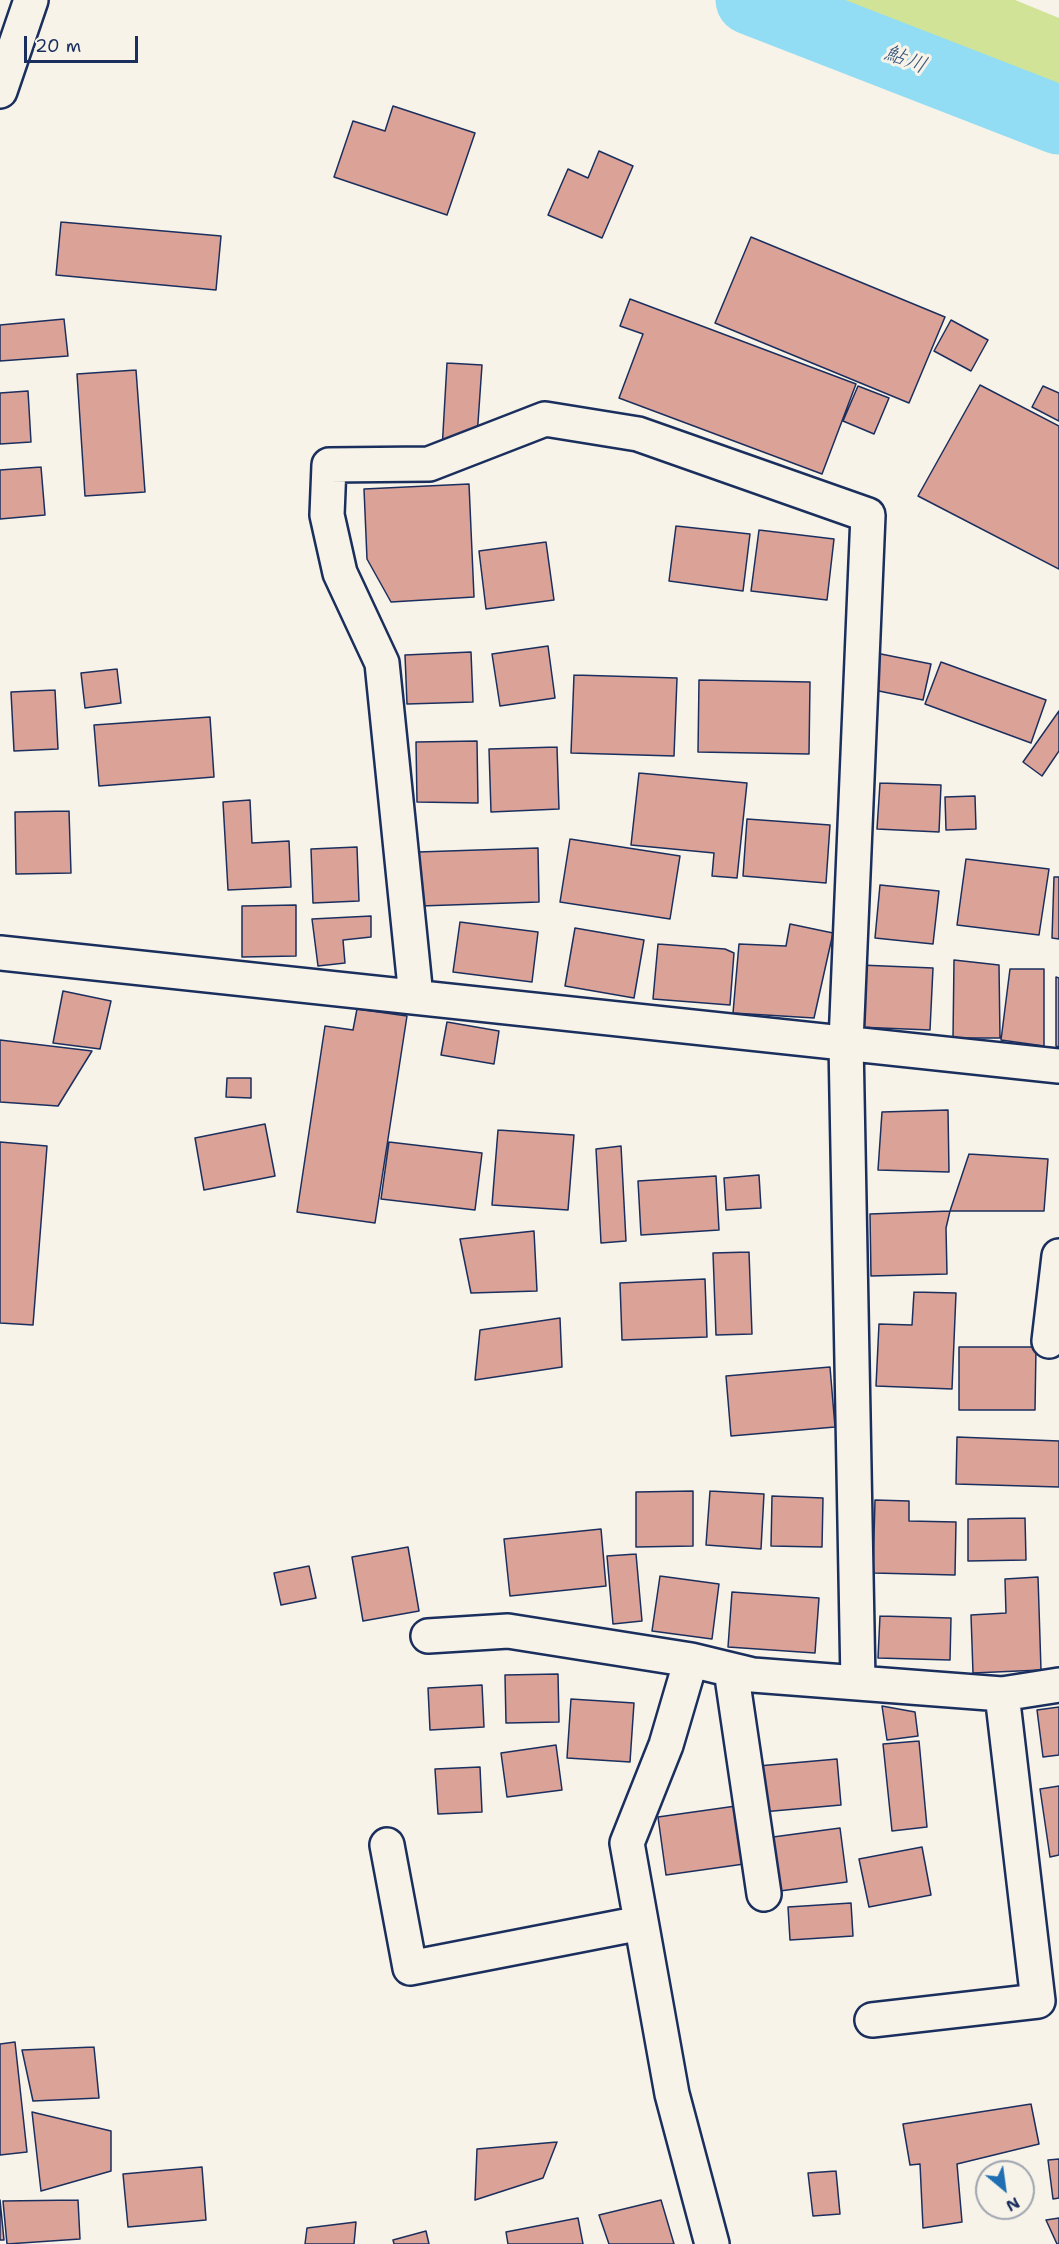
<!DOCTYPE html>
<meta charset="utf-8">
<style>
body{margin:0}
#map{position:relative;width:1059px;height:2244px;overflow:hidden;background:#f7f3e8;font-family:"Shantell Sans",sans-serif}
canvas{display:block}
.north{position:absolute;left:975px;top:2160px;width:60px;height:60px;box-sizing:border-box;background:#f7f3e8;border:2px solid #9fa5b1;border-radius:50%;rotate:151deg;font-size:16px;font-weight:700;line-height:24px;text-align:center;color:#1b2f5e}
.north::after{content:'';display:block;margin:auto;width:21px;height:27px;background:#1f6fb2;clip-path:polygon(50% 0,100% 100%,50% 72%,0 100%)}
.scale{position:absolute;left:24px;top:36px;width:114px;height:27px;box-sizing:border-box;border:3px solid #1b2f5e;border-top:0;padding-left:8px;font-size:18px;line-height:21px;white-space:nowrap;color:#1b2f5e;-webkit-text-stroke:4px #f7f3e8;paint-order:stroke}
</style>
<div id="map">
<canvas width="1059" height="2244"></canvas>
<div class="north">N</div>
<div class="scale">20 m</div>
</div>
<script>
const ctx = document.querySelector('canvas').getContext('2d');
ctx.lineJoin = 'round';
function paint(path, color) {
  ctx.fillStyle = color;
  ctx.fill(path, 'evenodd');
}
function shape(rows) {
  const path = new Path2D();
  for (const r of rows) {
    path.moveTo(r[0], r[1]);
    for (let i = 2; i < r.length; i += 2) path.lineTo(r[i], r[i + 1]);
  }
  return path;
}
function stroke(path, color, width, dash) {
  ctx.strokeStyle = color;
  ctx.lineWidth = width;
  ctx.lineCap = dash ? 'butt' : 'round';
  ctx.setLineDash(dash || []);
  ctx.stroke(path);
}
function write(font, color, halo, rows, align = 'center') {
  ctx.font = font + ' "Shantell Sans","Klee One",sans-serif';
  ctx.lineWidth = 6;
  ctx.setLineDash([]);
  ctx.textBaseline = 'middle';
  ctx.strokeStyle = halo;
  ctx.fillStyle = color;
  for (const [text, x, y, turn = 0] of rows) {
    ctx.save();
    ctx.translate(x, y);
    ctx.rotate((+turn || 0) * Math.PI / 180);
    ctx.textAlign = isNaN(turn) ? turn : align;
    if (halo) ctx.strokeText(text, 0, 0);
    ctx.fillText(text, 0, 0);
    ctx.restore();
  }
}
paint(shape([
 [818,0,1015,0,1059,18,1059,99]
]), '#d1e397');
stroke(shape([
 [750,0,1059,120]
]), '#93ddf4', 69);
const building = shape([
 [393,106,475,133,447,215,334,177,353,121,385,131,393,106],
 [599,151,633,166,602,238,548,215,568,169,588,178,599,151],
 [61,222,221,236,216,290,56,275,61,222],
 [751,237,945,317,909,403,715,323,751,237],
 [630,299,856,384,822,474,619,398,643,334,620,326,630,299],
 [64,319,68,356,0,361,0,325,64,319],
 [951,320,988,340,971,371,934,351,951,320],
 [447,363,482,365,477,437,442,450,447,363],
 [136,370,145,492,85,496,77,374,136,370],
 [980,385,1059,426,1059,569,918,496,980,385],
 [858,386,889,398,874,434,843,421,858,386],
 [1043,386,1059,393,1059,421,1032,407,1043,386],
 [28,391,31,442,0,444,0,393,28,391],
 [41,467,45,515,0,519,0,470,41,467],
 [469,484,474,597,391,602,367,559,364,489,469,484],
 [676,526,750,534,743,591,669,581,676,526],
 [759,530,834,539,827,600,751,591,759,530],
 [546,542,554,600,486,609,479,551,546,542],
 [548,646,555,698,500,706,492,654,548,646],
 [471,652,473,702,407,704,405,655,471,652],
 [876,653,931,664,923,700,869,689,876,653],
 [941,662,1046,700,1031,743,925,704,941,662],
 [117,669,121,703,85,708,81,673,117,669],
 [574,675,677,678,674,756,571,753,574,675],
 [699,680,810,682,809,754,698,752,699,680],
 [55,690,58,749,14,751,11,692,55,690],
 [1059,711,1059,751,1042,776,1023,762,1059,711],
 [210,717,214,777,99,786,94,725,210,717],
 [477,741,478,803,417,802,416,742,477,741],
 [557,747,559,809,491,812,489,749,557,747],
 [639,773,747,783,737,878,712,876,714,853,631,845,639,773],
 [880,783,941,785,939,832,877,829,880,783],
 [975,796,976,829,946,830,945,797,975,796],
 [250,800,252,843,289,841,291,887,228,890,223,802,250,800],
 [69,811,71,873,16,874,15,812,69,811],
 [747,819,830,825,826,883,743,876,747,819],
 [570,839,680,856,670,919,560,902,570,839],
 [357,847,359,901,313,903,311,849,357,847],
 [538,848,539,902,420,906,418,852,538,848],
 [966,859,1049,869,1039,935,957,925,966,859],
 [1054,877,1059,877,1059,939,1052,938,1054,877],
 [880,885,939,891,933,944,875,938,880,885],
 [296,905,296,956,242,957,242,906,296,905],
 [371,916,371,937,343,940,345,963,318,966,312,919,371,916],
 [460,922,538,932,532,982,453,972,460,922],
 [790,924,833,933,814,1018,733,1013,739,944,786,946,790,924],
 [575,928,644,940,634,998,565,986,575,928],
 [658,944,725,949,734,953,730,1005,653,999,658,944],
 [954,960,999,965,1000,1038,953,1038,954,960],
 [860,965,933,968,930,1030,857,1027,860,965],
 [1010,969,1044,969,1044,1046,1001,1040,1010,969],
 [1056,977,1059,978,1059,1047,1056,1046,1056,977],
 [63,991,111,1001,100,1049,53,1043,63,991],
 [357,1009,407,1016,375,1223,297,1212,325,1026,353,1030,357,1009],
 [447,1022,499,1031,494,1064,441,1055,447,1022],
 [0,1040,92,1051,58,1106,0,1102,0,1040],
 [227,1078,251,1078,251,1098,226,1097,227,1078],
 [948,1110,949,1172,878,1170,882,1112,948,1110],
 [265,1124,275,1176,204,1190,195,1138,265,1124],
 [498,1130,574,1135,568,1210,492,1205,498,1130],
 [0,1142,47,1146,33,1325,0,1323,0,1142],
 [389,1142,482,1153,475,1210,381,1199,389,1142],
 [621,1146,626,1241,601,1243,596,1149,621,1146],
 [969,1154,1048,1159,1044,1211,950,1211,969,1154],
 [759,1175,761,1208,726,1210,724,1178,759,1175],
 [716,1176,719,1230,641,1235,638,1181,716,1176],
 [950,1211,946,1228,947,1274,871,1276,870,1214,950,1211],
 [534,1231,537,1291,471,1293,460,1239,534,1231],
 [749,1252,752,1334,716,1335,713,1253,749,1252],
 [705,1279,707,1337,622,1340,620,1283,705,1279],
 [914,1292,956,1293,952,1389,876,1386,879,1324,912,1325,914,1292],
 [560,1318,562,1367,475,1380,480,1330,560,1318],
 [959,1347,1036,1347,1035,1410,959,1410,959,1347],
 [830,1367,835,1427,731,1436,726,1376,830,1367],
 [957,1437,1059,1441,1059,1487,956,1484,957,1437],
 [693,1491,693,1546,636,1547,636,1492,693,1491],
 [710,1491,764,1494,761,1549,706,1545,710,1491],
 [772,1496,823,1498,822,1547,771,1546,772,1496],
 [875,1500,909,1501,909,1521,956,1522,955,1575,873,1573,875,1500],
 [1025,1518,1026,1560,968,1561,968,1519,1025,1518],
 [601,1529,606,1586,510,1596,504,1539,601,1529],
 [408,1547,419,1611,363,1621,352,1557,408,1547],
 [636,1554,642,1621,613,1624,607,1556,636,1554],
 [309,1566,316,1598,281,1605,274,1573,309,1566],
 [660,1576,719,1584,712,1639,652,1631,660,1576],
 [1038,1577,1041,1670,973,1673,971,1615,1006,1613,1005,1579,1038,1577],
 [732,1592,819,1598,815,1653,728,1647,732,1592],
 [880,1616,951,1618,950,1660,878,1658,880,1616],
 [558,1674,559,1722,506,1723,505,1675,558,1674],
 [482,1685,484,1727,430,1730,428,1688,482,1685],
 [571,1699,634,1703,630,1762,567,1758,571,1699],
 [882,1706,915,1712,918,1736,887,1740,882,1706],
 [1059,1707,1059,1755,1043,1757,1037,1710,1059,1707],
 [919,1741,927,1827,892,1831,883,1744,919,1741],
 [556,1745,562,1790,507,1797,501,1753,556,1745],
 [837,1759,841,1805,762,1812,758,1766,837,1759],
 [480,1767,482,1812,438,1814,435,1769,480,1767],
 [1059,1786,1059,1855,1050,1857,1040,1789,1059,1786],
 [736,1806,744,1864,666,1875,658,1817,736,1806],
 [840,1828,847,1882,780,1891,773,1837,840,1828],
 [922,1847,931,1895,869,1907,859,1859,922,1847],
 [851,1903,853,1936,790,1940,788,1907,851,1903],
 [15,2042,27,2152,0,2155,0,2044,15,2042],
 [94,2047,99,2098,33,2101,22,2050,94,2047],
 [1031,2104,1039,2144,957,2164,962,2222,923,2228,920,2164,910,2165,903,2124,1031,2104],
 [32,2112,111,2131,111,2171,41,2191,32,2112],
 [557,2142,543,2178,475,2200,477,2149,557,2142],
 [1059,2159,1059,2198,1053,2199,1048,2160,1059,2159],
 [202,2167,206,2220,128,2227,123,2174,202,2167],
 [836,2171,840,2214,813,2216,808,2173,836,2171],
 [0,2200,4,2240,0,2240,0,2200],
 [78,2200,80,2239,7,2244,3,2201,78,2200],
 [661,2200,674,2244,609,2244,599,2215,661,2200],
 [578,2218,583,2244,508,2244,506,2232,578,2218],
 [1059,2218,1059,2244,1057,2244,1046,2220,1059,2218],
 [356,2222,354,2244,305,2244,307,2228,356,2222],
 [426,2231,429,2244,394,2244,393,2240,426,2231]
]);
paint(building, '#dba298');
stroke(building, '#1b2f5e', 1.5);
const minor = shape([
 [0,91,31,0],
 [0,953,1059,1066],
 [416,997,382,663,340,573,327,515,329,465,429,464,545,419,638,434,868,515,846,1042,858,1682],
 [1049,1341,1059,1256],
 [428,1636,508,1631,691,1660],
 [731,1670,764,1894],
 [387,1845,410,1968,641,1923],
 [872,2020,1038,2001,1002,1694],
 [712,2244,672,2094,627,1843,666,1745,691,1660,753,1675,1002,1694,1059,1685]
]);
stroke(minor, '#1b2f5e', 38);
stroke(minor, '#f7f3e8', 33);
write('italic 22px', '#33527c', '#f7f3e8', [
 ["鮎川",905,60,21]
]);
</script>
